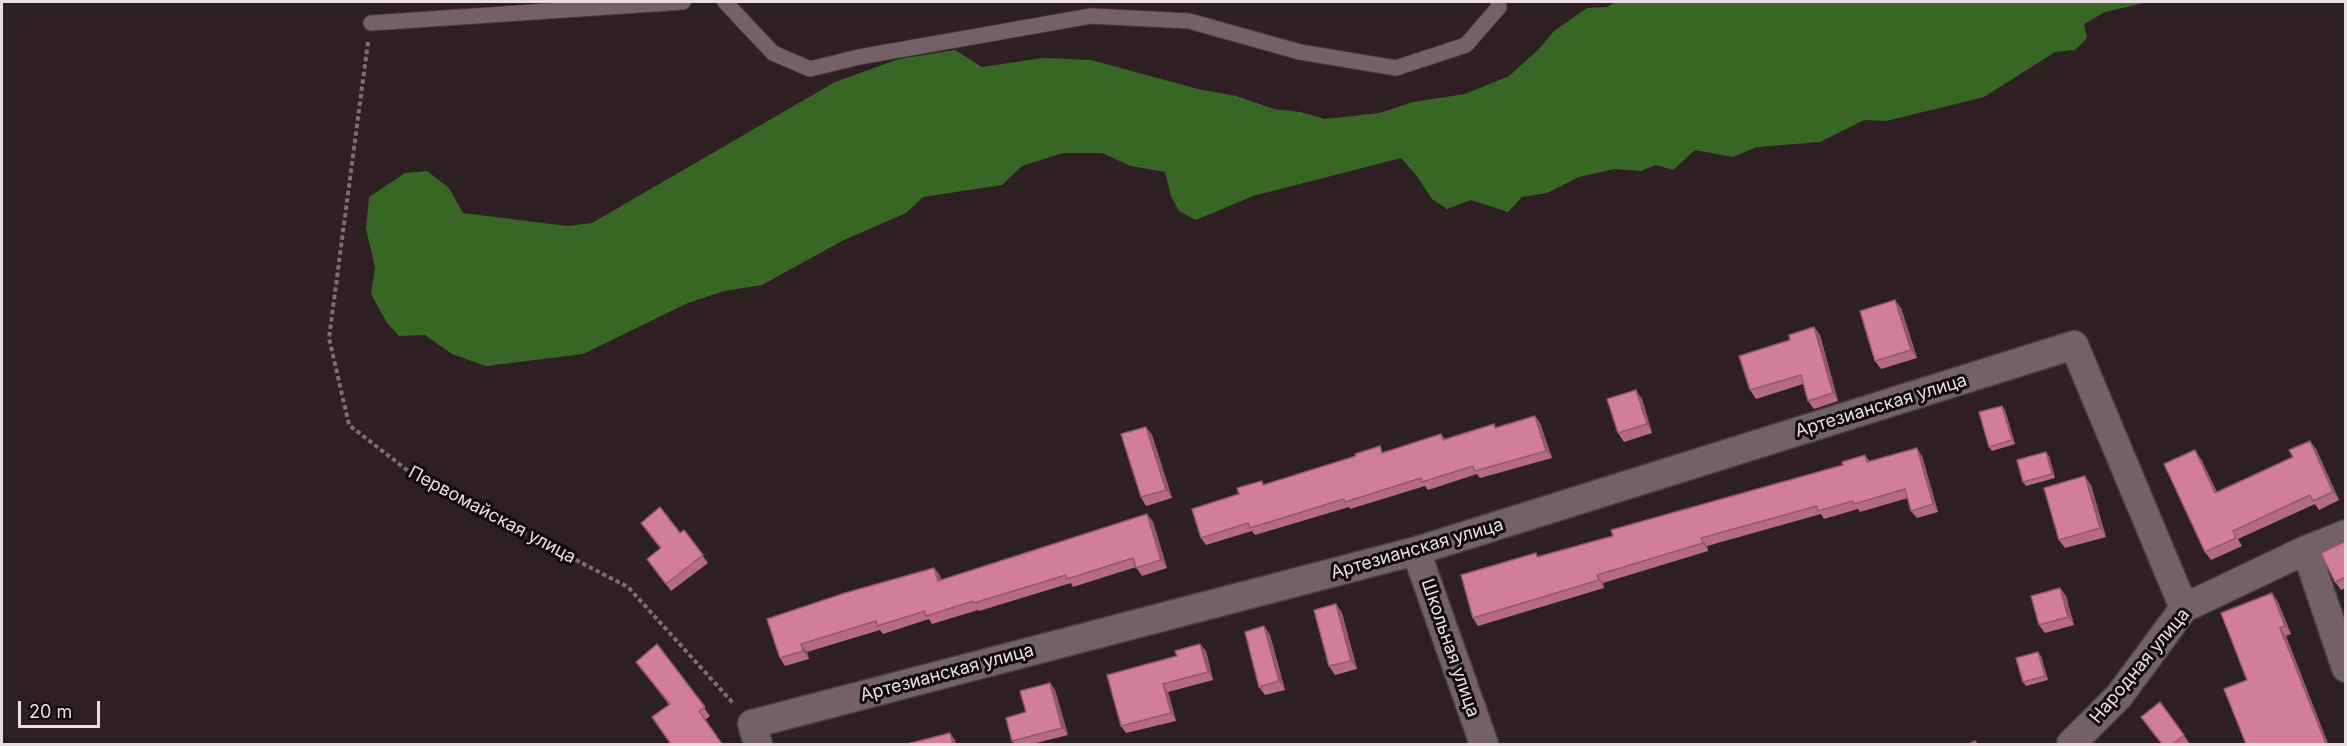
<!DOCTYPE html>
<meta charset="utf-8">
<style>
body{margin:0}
#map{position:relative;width:2347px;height:746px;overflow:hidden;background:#2e1f23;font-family:Inter,sans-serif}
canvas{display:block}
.frame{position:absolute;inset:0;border:3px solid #e8dde0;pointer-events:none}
.scale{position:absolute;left:18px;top:701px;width:82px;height:27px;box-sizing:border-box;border:3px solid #e8dde0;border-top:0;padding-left:8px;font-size:18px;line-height:21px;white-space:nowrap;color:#e8dde0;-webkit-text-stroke:4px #120b0d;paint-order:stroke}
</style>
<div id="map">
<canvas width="2347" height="746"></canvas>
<div class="frame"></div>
<div class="scale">20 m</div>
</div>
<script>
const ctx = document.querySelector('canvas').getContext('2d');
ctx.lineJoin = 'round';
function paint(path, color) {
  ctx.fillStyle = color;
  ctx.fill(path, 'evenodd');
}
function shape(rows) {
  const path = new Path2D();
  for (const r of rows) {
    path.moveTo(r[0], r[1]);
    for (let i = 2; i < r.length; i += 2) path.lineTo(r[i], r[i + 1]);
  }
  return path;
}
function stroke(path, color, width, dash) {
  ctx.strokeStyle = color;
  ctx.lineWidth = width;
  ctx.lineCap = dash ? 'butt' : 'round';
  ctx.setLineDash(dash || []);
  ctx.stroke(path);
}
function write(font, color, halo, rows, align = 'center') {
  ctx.font = font + ' Inter,sans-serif';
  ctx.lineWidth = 6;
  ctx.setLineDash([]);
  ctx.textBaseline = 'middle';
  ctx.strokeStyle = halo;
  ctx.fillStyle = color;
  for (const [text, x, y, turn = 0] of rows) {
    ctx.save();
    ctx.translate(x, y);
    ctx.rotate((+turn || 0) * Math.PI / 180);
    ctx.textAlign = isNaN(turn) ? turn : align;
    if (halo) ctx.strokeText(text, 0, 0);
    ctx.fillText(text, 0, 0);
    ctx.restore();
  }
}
paint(shape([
 [1615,2,2148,2,2105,12,2084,24,2087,38,2075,50,2055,52,1984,97,1886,121,1864,120,1820,142,1757,147,1733,157,1695,150,1673,170,1656,165,1641,171,1614,169,1579,177,1547,193,1522,197,1508,212,1471,200,1447,209,1432,199,1416,175,1401,158,1253,196,1196,220,1179,211,1171,196,1165,172,1131,166,1102,153,1063,153,1022,166,1002,185,923,197,906,213,842,241,762,285,724,291,688,303,583,354,486,366,452,354,425,335,399,336,387,323,371,294,375,267,366,229,369,197,405,173,427,171,449,188,463,213,567,226,592,223,835,82,899,59,955,50,982,67,1043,58,1091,60,1198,89,1236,96,1274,109,1300,112,1325,119,1380,113,1413,102,1465,94,1509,76,1539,49,1554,31,1587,8,1607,7]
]), '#386625');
const lane = shape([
 [725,2,773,53,810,69,859,57,1091,16,1189,21,1300,52,1396,68,1466,45,1499,7,1498,2],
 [371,23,683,2]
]);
const street = shape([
 [2306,550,2346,668],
 [1416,551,1484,744],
 [758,744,752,724,1416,551,2074,345,2184,608],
 [2071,744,2119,696,2184,608,2306,550,2346,534]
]);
stroke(lane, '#483c40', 17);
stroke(street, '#483c40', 31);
stroke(shape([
 [368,42,329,338,349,425,416,477,628,587,733,703]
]), '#7b6e71', 4, [4.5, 3]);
stroke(lane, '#736166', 15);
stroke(street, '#736166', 28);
paint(shape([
 [1901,308,1917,358,1881,369,1875,361],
 [1814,327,1820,335,1838,401,1814,409,1808,401,1803,384,1756,399,1750,390,1790,340],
 [1642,399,1652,433,1624,442,1618,433],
 [2002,406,2005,410,2015,444,1992,451,1989,447],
 [1535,416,1540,423,1552,458,1480,478,1477,474,1428,490,1425,486,1350,509,1349,507,1255,535,1252,531,1206,545,1201,538,1239,494,1265,485,1356,456,1384,452,1441,434,1445,439,1494,424,1496,428],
 [1146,427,1152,435,1172,498,1146,506,1141,497],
 [2316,449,2339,500,2319,510,2315,504,2238,539,2242,546,2211,560,2205,552,2201,459,2217,492],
 [1865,455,1870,462,1922,456,1938,512,1917,518,1911,511,1908,498,1860,512,1858,509,1824,519,1821,514,1707,546,1708,551,1603,583,1604,588,1478,626,1473,618,1539,557,1613,536,1843,465],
 [2049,456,2055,478,2026,486,2023,482],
 [2091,485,2106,537,2065,548,2059,540],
 [1147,514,1153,522,1167,568,1142,576,1136,567,1073,587,1071,583,979,611,978,610,932,624,929,619,883,634,880,630,807,652,809,659,785,666,780,658,767,619,934,568,940,576,941,580],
 [641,523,680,533,684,530,708,563,671,591,647,559,660,548],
 [2346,541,2346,588,2341,590,2335,582],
 [2060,588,2066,596,2074,625,2045,633,2039,625],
 [2272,593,2278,602,2291,634,2286,636,2328,744,2246,744,2247,680],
 [1336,604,1342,613,1357,669,1335,675,1329,666],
 [1264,626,1270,635,1285,690,1265,695,1259,687],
 [657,644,710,716,705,720,669,705,636,662],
 [1206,651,1213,680,1168,692,1176,721,1126,733,1121,726,1107,675],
 [2041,656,2048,680,2026,686,2023,682],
 [1050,683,1055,690,1068,735,1032,744,1015,744,1012,741,1026,712],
 [2160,702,2190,744,2161,744]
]), '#b56c83');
paint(shape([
 [1895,300,1901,308,1917,358,1911,350],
 [1814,327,1820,335,1838,401,1833,393],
 [1636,390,1642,399,1652,433,1647,424],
 [2002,406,2005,410,2015,444,2012,440],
 [1535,416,1540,423,1552,458,1546,451],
 [1146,427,1152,435,1172,498,1166,490],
 [2310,441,2316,449,2339,500,2333,492],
 [1917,448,1922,456,1938,512,1933,504],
 [2195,450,2201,459,2221,502,2215,493],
 [2046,452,2049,456,2055,478,2052,474],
 [2085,476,2091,485,2106,537,2100,528],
 [1147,514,1153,522,1167,568,1161,560],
 [1701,538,1707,546,1708,551,1703,543],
 [934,568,940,576,944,589,938,581],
 [1597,575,1603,583,1604,588,1599,580],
 [2060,588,2066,596,2074,625,2068,617],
 [2272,593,2278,602,2291,634,2285,626],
 [1336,604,1342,613,1357,669,1351,661],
 [1264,626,1270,635,1285,690,1279,681],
 [2280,628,2286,636,2328,744,2326,744],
 [801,644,807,652,809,659,803,651],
 [1200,644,1206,651,1213,680,1208,672],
 [2038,652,2041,656,2048,680,2045,676],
 [1050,683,1055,690,1068,735,1062,728],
 [1163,684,1168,692,1176,721,1171,713],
 [950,733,955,740,956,744,953,744]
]), '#93586a');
const building = shape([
 [1895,300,1911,350,1875,361,1860,311,1895,300],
 [1814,327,1833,393,1808,401,1801,375,1750,390,1739,356,1790,340,1789,335,1814,327],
 [1636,390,1647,424,1618,433,1607,399,1636,390],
 [2002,406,2012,440,1989,447,1979,412,2002,406],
 [1535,416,1546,451,1475,471,1473,466,1422,482,1421,478,1345,502,1344,499,1250,528,1248,523,1201,538,1192,509,1239,494,1237,488,1262,481,1263,485,1356,456,1355,454,1380,446,1382,453,1441,434,1443,440,1494,424,1495,428,1535,416],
 [1146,427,1166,490,1141,497,1121,434,1146,427],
 [2310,441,2333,492,2313,501,2310,495,2233,531,2236,538,2205,552,2164,464,2195,450,2215,493,2293,457,2289,450,2310,441],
 [1917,448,1933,504,1911,511,1905,489,1854,504,1853,501,1818,511,1817,506,1701,538,1703,543,1597,575,1599,580,1473,618,1461,575,1536,553,1537,557,1613,536,1611,530,1843,465,1842,462,1865,455,1867,462,1917,448],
 [2046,452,2052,474,2023,482,2017,460,2046,452],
 [2085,476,2100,528,2059,540,2044,488,2085,476],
 [660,507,680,533,684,530,703,555,666,584,647,559,661,548,641,523,660,507],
 [1147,514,1161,560,1136,568,1133,558,1067,579,1066,575,974,603,973,601,926,616,925,611,877,626,876,621,801,644,803,651,780,658,767,619,845,593,934,568,938,581,1147,514],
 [2346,541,2346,577,2335,582,2321,553,2346,541],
 [2060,588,2068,617,2039,625,2031,596,2060,588],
 [2272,593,2285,626,2280,628,2326,744,2246,744,2224,689,2247,680,2221,613,2272,593],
 [1336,604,1351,661,1329,666,1314,610,1336,604],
 [1264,626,1279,681,1259,687,1245,632,1264,626],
 [657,644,705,707,699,711,722,744,671,744,652,717,670,704,636,662,657,644],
 [1200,644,1208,672,1163,684,1171,713,1121,726,1107,675,1177,656,1175,651,1200,644],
 [2038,652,2045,676,2023,682,2016,658,2038,652],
 [1050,683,1062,728,1012,741,1006,718,1026,712,1020,691,1050,683],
 [2160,702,2184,735,2173,744,2162,744,2141,717,2160,702],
 [950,733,953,744,907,744,950,733],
 [1975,741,1977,744,1969,744,1975,741]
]);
paint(building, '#d27e98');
stroke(building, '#93586a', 1.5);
write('18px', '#e8dde0', '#120b0d', [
 ["Артезианская улица",1881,406,-17],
 ["Первомайская улица",492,515,28],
 ["Артезианская улица",1417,549,-16],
 ["Школьная улица",1450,648,71],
 ["Народная улица",2140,666,-50],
 ["Артезианская улица",947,673,-15]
]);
</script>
